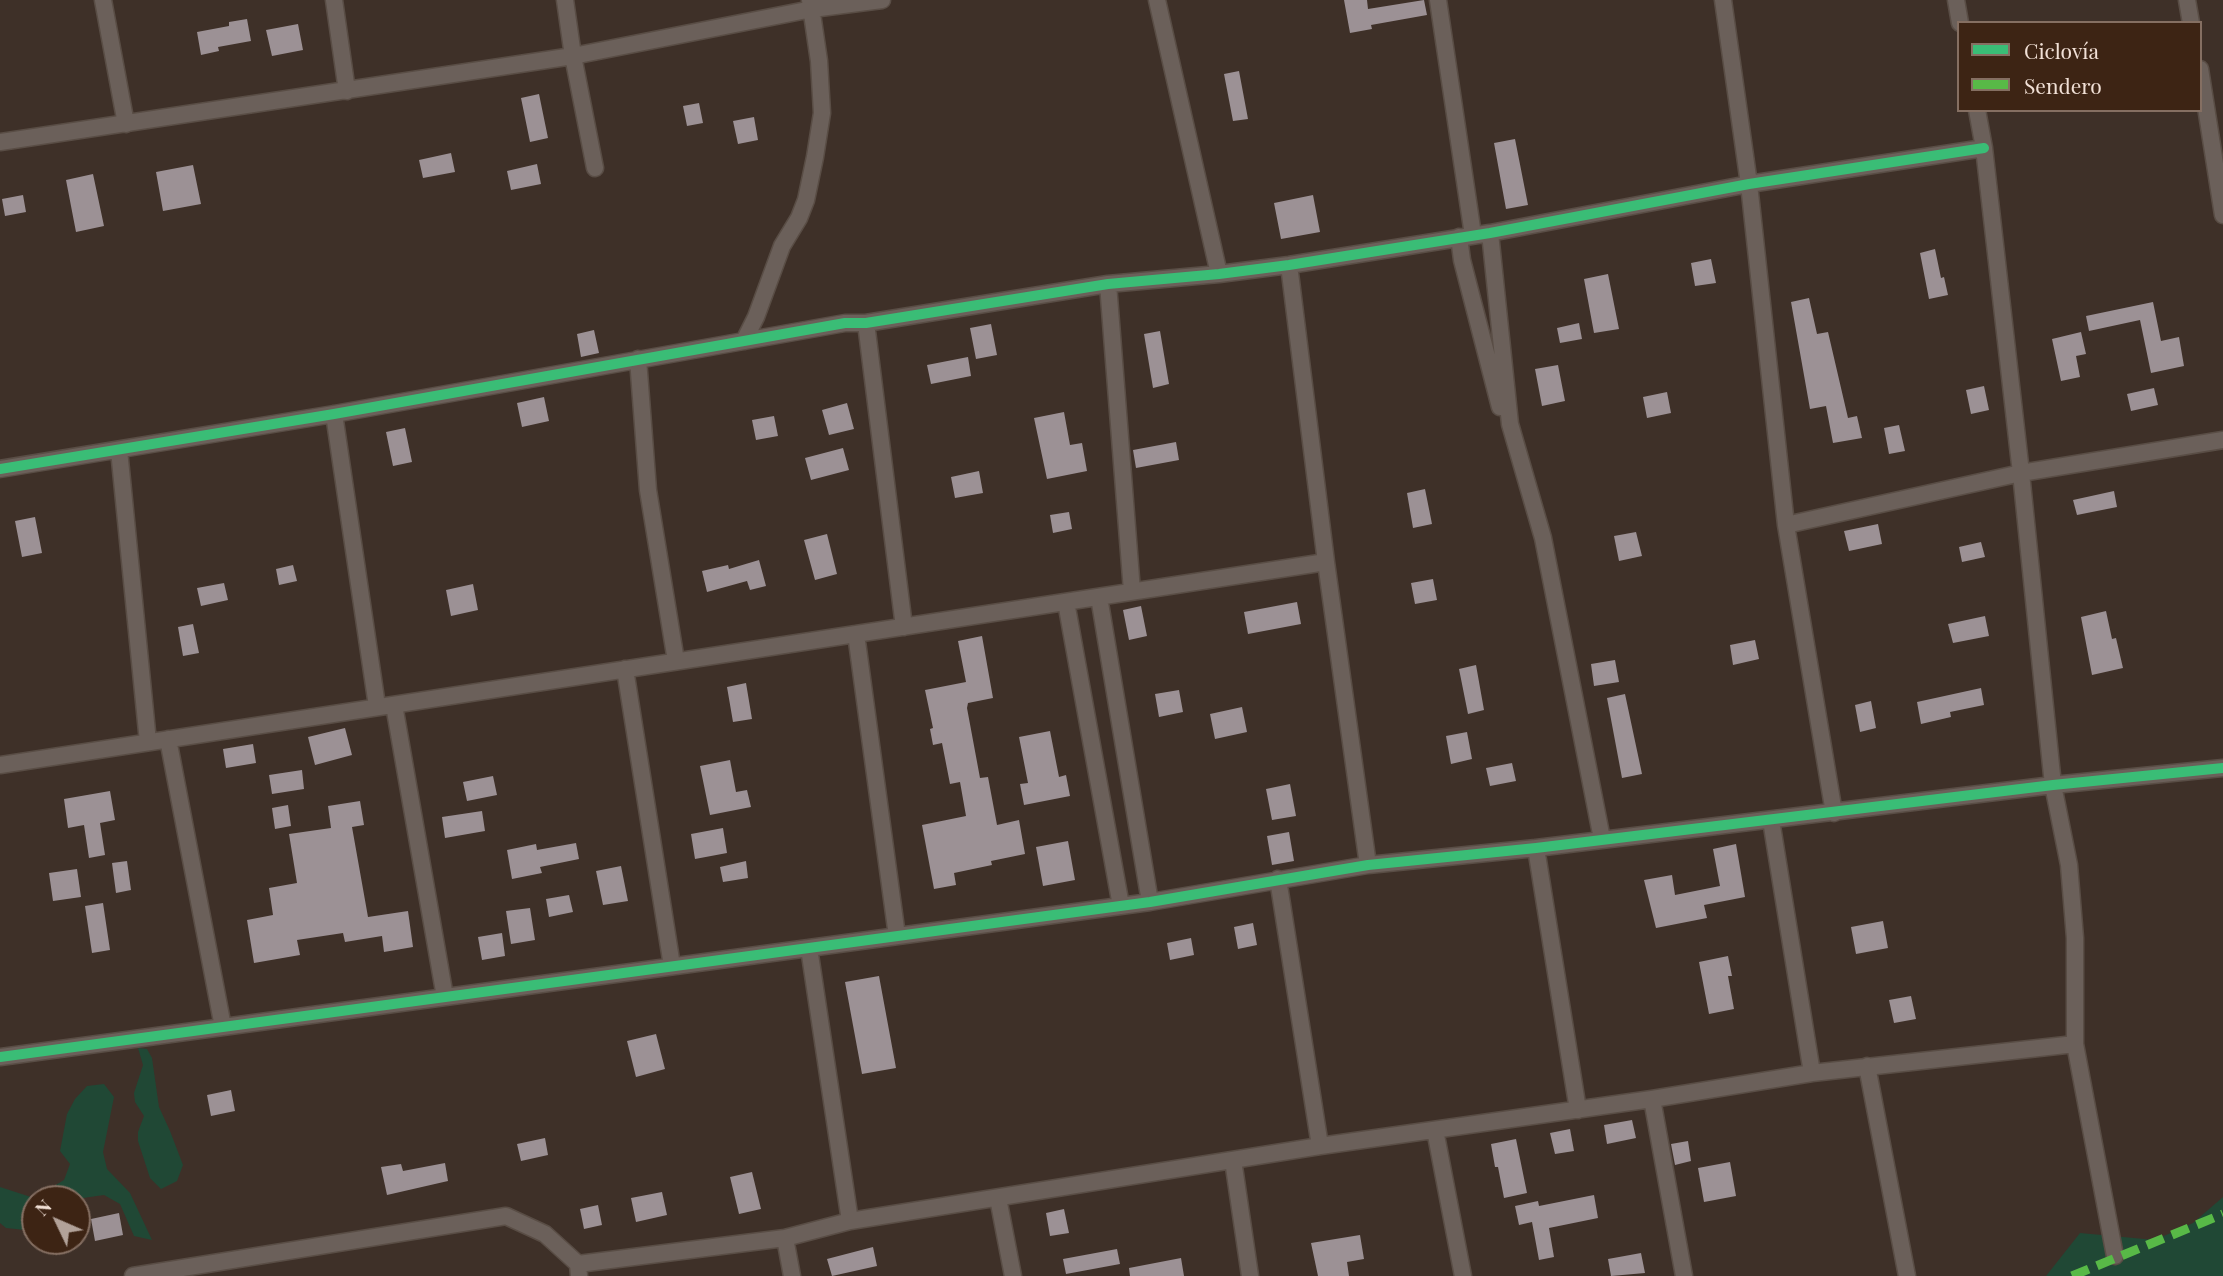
<!DOCTYPE html>
<meta charset="utf-8">
<style>
body{margin:0}
#map{position:relative;width:2223px;height:1276px;overflow:hidden;background:#3e3028;font-family:"Playfair Display",serif}
canvas{display:block}
.legend{position:absolute;left:1957px;top:21px;width:245px;height:91px;box-sizing:border-box;background:#3d2414;border:2px solid #856f62;margin:0;padding:9px 12px;list-style:none;font-size:21px;color:#f1e0d6}
.legend li{display:flex;align-items:center;gap:14px;height:35px}
.legend b{width:35px;border:2px solid #856f62}
.north{position:absolute;left:21px;top:1185px;width:70px;height:70px;box-sizing:border-box;background:#3d2414;border:2px solid #856f62;border-radius:50%;rotate:314deg;font-size:19px;font-weight:700;line-height:28px;text-align:center;color:#f1e0d6}
.north::after{content:'';display:block;margin:auto;width:24px;height:32px;background:#b2a299;clip-path:polygon(50% 0,100% 100%,50% 72%,0 100%)}
</style>
<div id="map">
<canvas width="2223" height="1276"></canvas>
<ul class="legend">
<li><b style="height:9px;background:#3abd76"></b>Ciclovía</li>
<li><b style="height:9px;background:#58b947"></b>Sendero</li>
</ul>
<div class="north">N</div>
</div>
<script>
const ctx = document.querySelector('canvas').getContext('2d');
ctx.lineJoin = 'round';
function paint(path, color) {
  ctx.fillStyle = color;
  ctx.fill(path, 'evenodd');
}
function shape(rows) {
  const path = new Path2D();
  for (const r of rows) {
    path.moveTo(r[0], r[1]);
    for (let i = 2; i < r.length; i += 2) path.lineTo(r[i], r[i + 1]);
  }
  return path;
}
function stroke(path, color, width, dash) {
  ctx.strokeStyle = color;
  ctx.lineWidth = width;
  ctx.lineCap = dash ? 'butt' : 'round';
  ctx.setLineDash(dash || []);
  ctx.stroke(path);
}
paint(shape([
 [138,1048,147,1049,152,1058,159,1107,170,1131,183,1165,177,1181,161,1189,150,1178,138,1141,138,1132,144,1116,135,1102,134,1093,143,1065],
 [104,1084,114,1097,103,1152,107,1169,130,1193,152,1240,134,1236,120,1204,104,1195,76,1199,35,1199,35,1231,6,1228,0,1223,0,1187,34,1198,64,1180,70,1164,60,1151,67,1114,75,1099,87,1086],
 [2223,1197,2223,1276,2046,1276,2080,1233,2155,1240,2193,1223]
]), '#204835');
paint(shape([
 [1344,0,1367,0,1368,9,1424,0,1427,15,1371,25,1372,29,1350,33],
 [247,19,251,41,218,47,219,51,201,55,197,32,229,26,229,22],
 [298,24,303,50,272,56,266,30],
 [1239,71,1248,119,1233,121,1224,74],
 [539,94,548,138,530,142,521,98],
 [699,103,703,123,687,126,683,106],
 [754,117,758,140,738,144,733,121],
 [1515,139,1528,205,1506,209,1494,143],
 [451,153,455,172,423,178,419,160],
 [537,164,541,184,511,190,507,171],
 [193,165,201,204,163,211,156,172],
 [93,174,104,226,76,232,66,180],
 [23,195,26,212,5,216,2,199],
 [1313,195,1320,232,1281,239,1274,203],
 [1935,249,1941,278,1944,277,1948,295,1929,299,1920,253],
 [1711,259,1716,283,1695,286,1691,263],
 [1608,274,1619,329,1594,333,1584,279],
 [1809,298,1817,334,1828,332,1848,418,1857,416,1862,438,1833,443,1826,406,1810,409,1791,302],
 [2153,302,2161,341,2179,337,2184,366,2151,373,2140,320,2089,331,2086,316],
 [1579,323,1582,339,1560,343,1557,328],
 [991,324,997,355,976,359,970,328],
 [594,330,599,353,581,357,577,334],
 [1160,331,1169,384,1153,388,1144,334],
 [2081,332,2086,354,2076,356,2080,377,2061,381,2052,339],
 [968,357,971,376,931,384,927,365],
 [1558,365,1565,401,1542,406,1535,369],
 [1984,386,1989,410,1971,414,1966,390],
 [2154,388,2158,405,2131,411,2127,394],
 [1667,392,1671,413,1647,418,1643,397],
 [544,397,549,421,522,427,517,403],
 [847,403,854,429,829,435,822,410],
 [1064,412,1070,445,1082,443,1087,471,1047,479,1034,418],
 [774,416,778,436,756,440,752,420],
 [1899,425,1905,451,1889,454,1884,428],
 [405,428,412,462,393,466,386,432],
 [1176,442,1179,460,1136,468,1133,450],
 [843,448,849,470,811,480,805,458],
 [979,471,983,493,955,498,951,477],
 [1425,489,1432,524,1413,528,1407,493],
 [2114,491,2117,507,2077,515,2073,500],
 [1069,512,1072,529,1053,533,1050,515],
 [35,517,42,553,22,557,15,521],
 [1878,524,1882,544,1849,551,1844,531],
 [1636,532,1642,556,1619,561,1614,536],
 [827,534,837,574,815,580,804,540],
 [1981,542,1985,557,1962,562,1959,547],
 [759,560,766,586,750,590,747,581,707,592,702,571,728,565,729,569],
 [293,565,297,581,279,585,276,569],
 [1433,579,1437,600,1415,604,1411,583],
 [224,583,228,600,201,606,197,588],
 [473,584,478,610,451,616,446,590],
 [1297,602,1301,624,1248,634,1244,612],
 [1141,606,1147,636,1129,640,1123,610],
 [2106,611,2112,639,2116,638,2123,668,2092,675,2081,617],
 [1985,616,1989,636,1953,643,1948,624],
 [193,624,199,653,183,656,178,627],
 [982,636,993,698,968,703,967,708,980,778,988,777,997,825,1019,820,1025,854,991,861,992,865,954,873,956,885,934,889,922,825,966,816,960,782,950,784,942,743,933,745,930,729,933,728,925,690,966,682,958,641],
 [1755,640,1759,659,1733,665,1730,645],
 [1615,660,1619,682,1594,686,1591,664],
 [1476,665,1484,710,1468,714,1459,669],
 [746,683,752,719,733,722,727,687],
 [1981,688,1984,705,1950,712,1951,717,1921,724,1917,702],
 [1179,690,1183,712,1159,717,1155,694],
 [1625,694,1642,774,1622,778,1607,698],
 [1871,701,1876,728,1860,732,1855,705],
 [1242,707,1247,732,1215,739,1210,714],
 [345,728,352,755,315,765,308,737],
 [1050,731,1059,777,1066,775,1070,796,1024,805,1020,784,1028,783,1019,737],
 [1467,732,1472,759,1451,764,1446,736],
 [253,744,256,763,226,768,223,749],
 [730,760,736,792,747,790,751,807,710,815,700,766],
 [1512,763,1516,781,1490,786,1486,768],
 [302,770,304,789,272,794,269,775],
 [493,776,497,795,467,801,463,782],
 [1290,784,1296,816,1272,820,1266,789],
 [110,791,115,820,100,823,105,855,89,858,84,825,68,828,64,799],
 [360,801,364,825,352,827,368,917,408,911,413,947,384,952,382,936,345,942,343,933,297,940,300,955,254,963,247,920,273,915,269,888,297,883,289,834,331,828,328,806],
 [288,805,291,826,275,829,272,808],
 [482,811,485,831,445,838,442,817],
 [723,828,727,853,695,859,691,834],
 [1289,832,1294,861,1272,865,1267,836],
 [1068,841,1075,880,1043,886,1036,847],
 [576,843,579,859,540,867,542,873,512,879,507,850,536,844,537,850],
 [1736,844,1745,897,1704,905,1707,918,1656,928,1644,880,1672,875,1675,895,1720,886,1713,849],
 [127,861,131,890,116,893,112,863],
 [746,861,748,878,723,882,720,867],
 [621,866,628,901,603,905,596,871],
 [77,869,81,897,53,901,49,873],
 [569,895,573,912,549,917,546,899],
 [103,903,110,950,92,953,85,906],
 [530,908,535,940,511,944,506,911],
 [1883,921,1888,948,1856,954,1851,927],
 [1253,923,1257,945,1238,949,1234,927],
 [502,933,505,956,482,960,478,937],
 [1191,938,1194,955,1170,960,1167,943],
 [1728,956,1732,976,1728,976,1734,1009,1709,1014,1699,962],
 [879,976,896,1068,862,1074,845,982],
 [1911,996,1916,1019,1894,1023,1889,1000],
 [656,1034,665,1069,636,1077,627,1041],
 [231,1090,235,1111,211,1116,207,1095],
 [1632,1120,1636,1138,1607,1144,1604,1125],
 [1570,1129,1574,1151,1555,1154,1550,1133],
 [545,1138,548,1155,521,1161,517,1144],
 [1516,1139,1527,1193,1504,1198,1498,1167,1495,1167,1491,1144],
 [1688,1141,1691,1161,1675,1165,1671,1144],
 [1730,1162,1736,1196,1704,1202,1698,1168],
 [445,1163,448,1181,387,1195,381,1167,401,1164,403,1171],
 [752,1172,761,1209,739,1214,730,1177],
 [662,1192,667,1215,636,1222,631,1198],
 [1594,1195,1598,1218,1549,1228,1554,1257,1539,1260,1532,1222,1519,1225,1515,1206,1538,1201,1539,1206],
 [598,1205,602,1225,584,1229,580,1209],
 [1064,1209,1069,1233,1050,1236,1046,1213],
 [119,1213,123,1235,95,1241,91,1219],
 [1360,1235,1364,1259,1347,1262,1349,1276,1318,1276,1311,1243],
 [873,1247,877,1266,832,1276,827,1259],
 [1117,1249,1120,1264,1066,1274,1063,1259],
 [1641,1253,1645,1273,1611,1276,1608,1259],
 [1181,1258,1184,1276,1130,1276,1129,1268]
]), '#9c9195');
const street = shape([
 [103,0,126,124],
 [334,0,347,91],
 [565,0,573,56,595,168],
 [1157,0,1219,274],
 [1438,0,1473,235],
 [1723,0,1749,184,1786,525,1834,813],
 [1956,0,1960,23],
 [2187,0,2191,23],
 [2200,69,2223,215],
 [1977,110,1984,148,2021,473,2053,785,2069,865,2075,938,2075,1044,2115,1256],
 [0,142,573,56,812,9,882,0],
 [1490,233,1510,424,1543,538,1602,839],
 [1459,237,1462,260,1500,407],
 [1289,265,1326,562,1368,865],
 [1108,284,1132,591],
 [866,323,904,627],
 [744,341,756,317,782,246,799,218,806,200,815,157,822,113,819,61,810,0],
 [638,359,648,490,676,661],
 [334,414,377,706],
 [119,450,148,742],
 [0,469,334,414,845,323,866,323,1108,284,1219,274,1289,265,1490,233,1749,184,1984,148],
 [1786,525,2021,473,2223,440],
 [1099,597,1150,902],
 [1066,602,1121,906],
 [856,634,897,936],
 [625,669,672,966],
 [394,705,445,997],
 [168,739,223,1027],
 [0,765,1326,562],
 [1771,820,1812,1073],
 [1536,848,1578,1110],
 [1278,879,1320,1146],
 [809,948,850,1221],
 [0,1057,1150,902,1368,865,1536,848,2053,785,2223,768],
 [1867,1066,1907,1276],
 [1652,1099,1684,1276],
 [1435,1130,1463,1276],
 [1233,1160,1250,1276],
 [998,1198,1013,1276],
 [785,1238,792,1276],
 [578,1264,785,1238,850,1221,1320,1146,1652,1099,1812,1073,2075,1044],
 [133,1276,506,1216,545,1234,578,1264,579,1276]
]);
stroke(street, '#594d45', 19);
stroke(street, '#6b605a', 16);
stroke(shape([
 [2072,1276,2223,1214]
]), '#58b947', 9, [18, 9]);
stroke(shape([
 [0,469,334,414,845,323,866,323,1108,284,1219,274,1289,265,1490,233,1749,184,1984,148],
 [0,1057,1150,902,1368,865,1536,848,2053,785,2223,768]
]), '#3abd76', 10);
</script>
